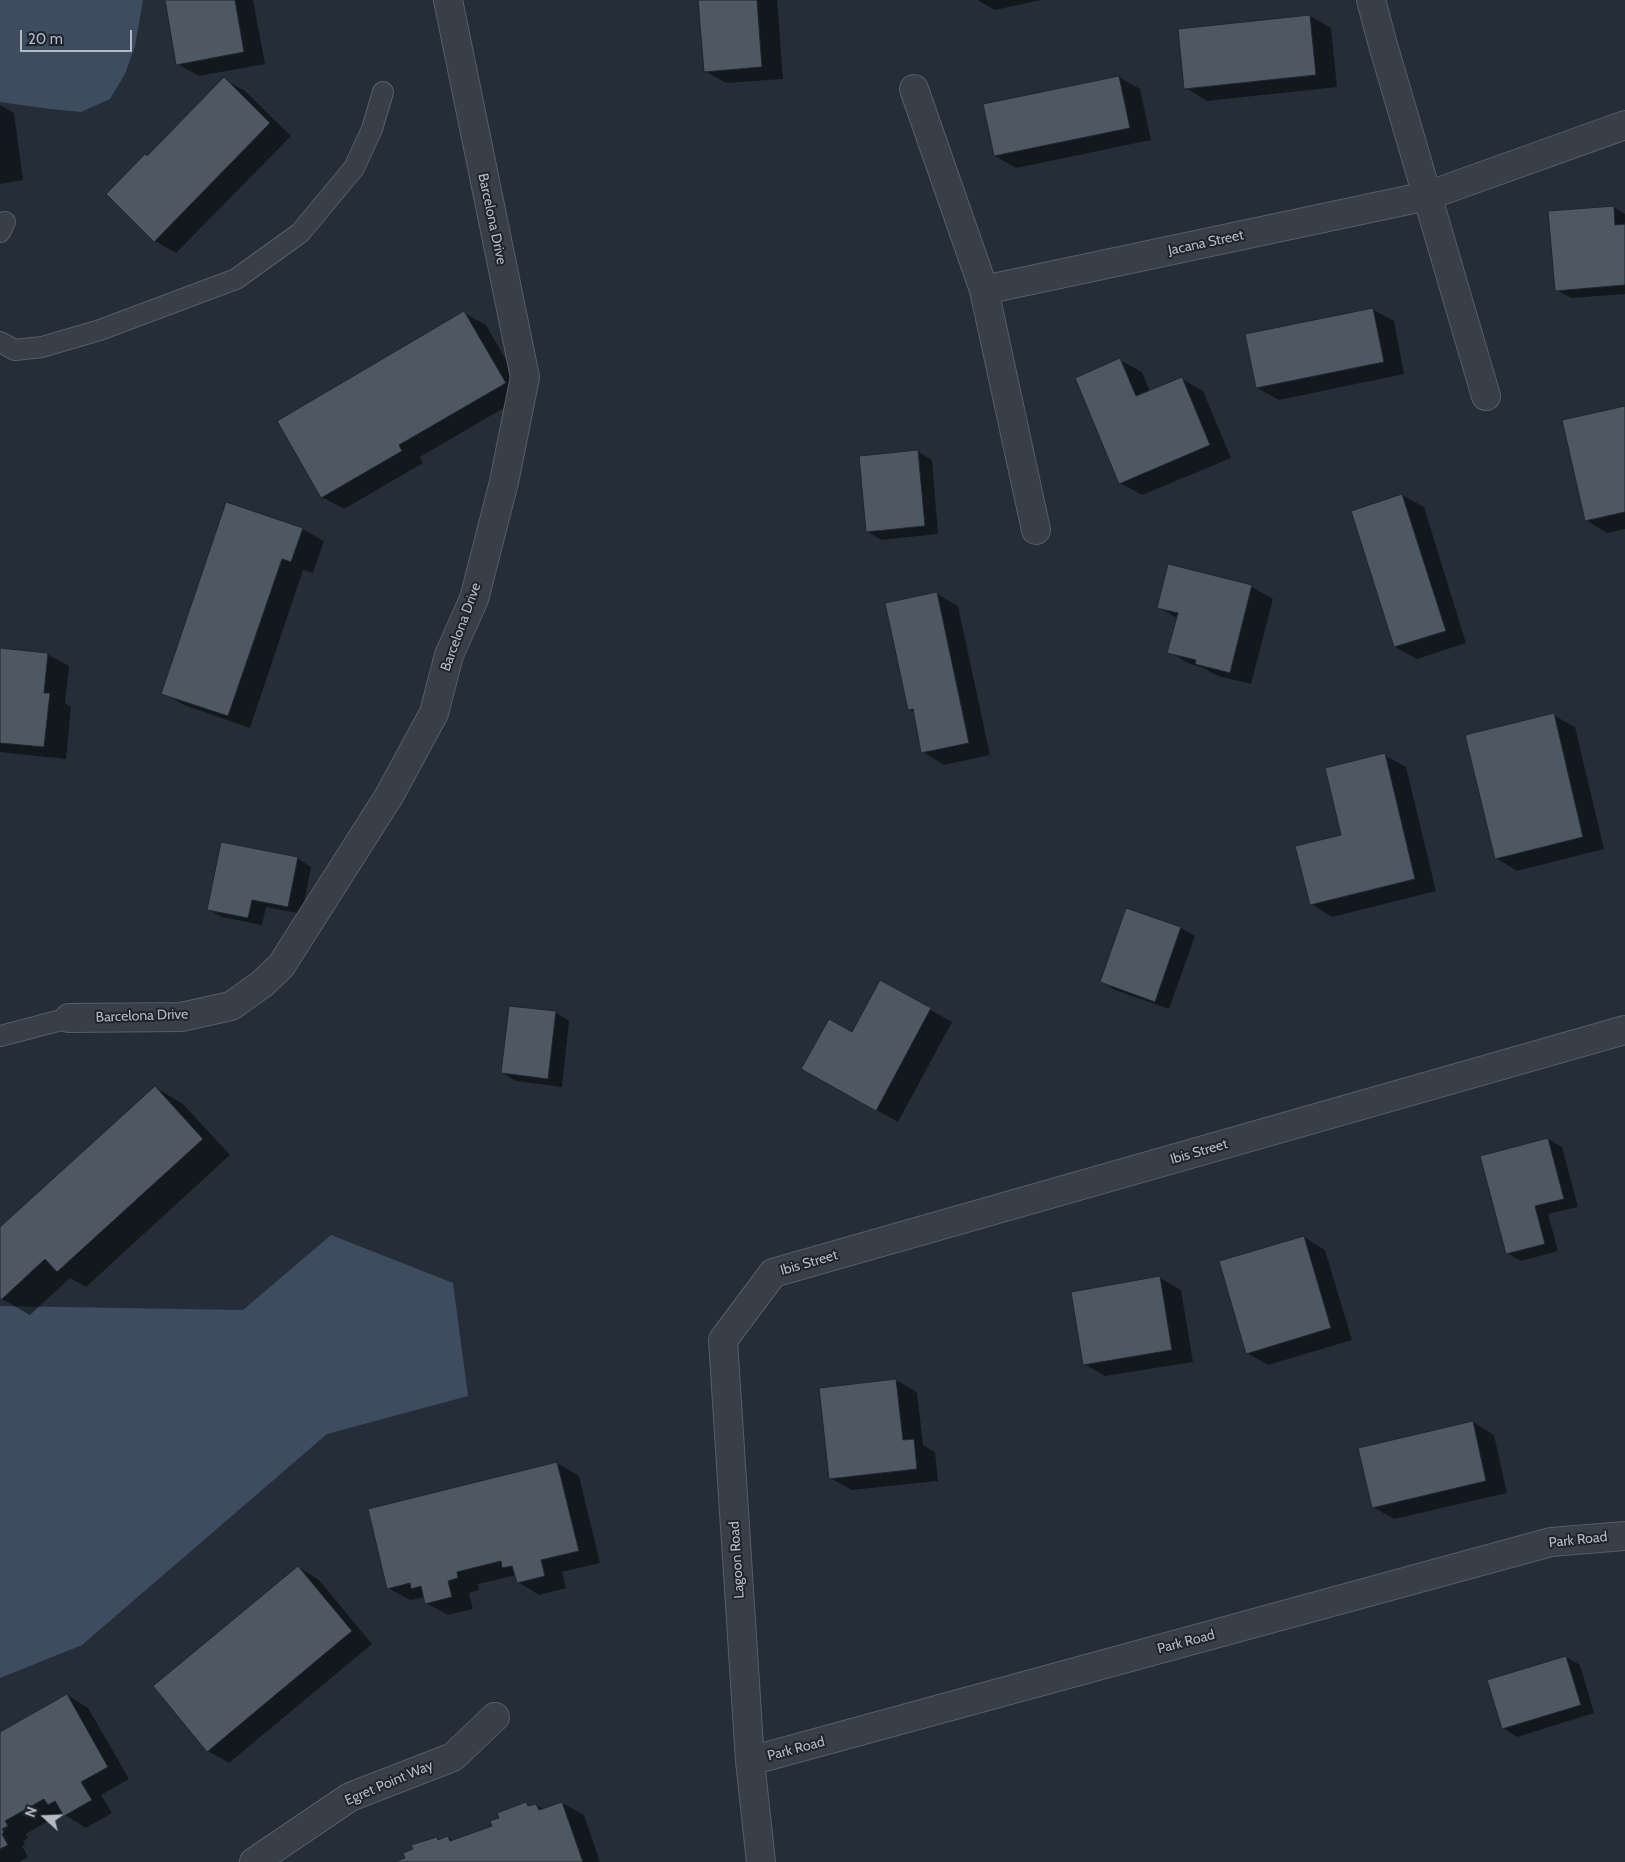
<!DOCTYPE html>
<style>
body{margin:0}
#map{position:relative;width:1625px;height:1862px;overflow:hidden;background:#252e38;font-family:Cabin,sans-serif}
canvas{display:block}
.north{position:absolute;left:20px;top:1792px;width:50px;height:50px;-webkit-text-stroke:4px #1d242d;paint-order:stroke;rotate:290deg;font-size:14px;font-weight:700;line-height:20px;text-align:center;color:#b3bac4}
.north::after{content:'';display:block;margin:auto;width:18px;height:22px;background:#b3bac4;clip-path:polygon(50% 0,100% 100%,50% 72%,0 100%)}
.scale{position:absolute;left:20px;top:30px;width:112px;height:22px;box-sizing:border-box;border:2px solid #b3bac4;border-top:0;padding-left:6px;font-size:15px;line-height:18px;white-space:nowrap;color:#b3bac4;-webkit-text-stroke:4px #1d242d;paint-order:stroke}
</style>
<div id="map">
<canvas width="1625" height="1862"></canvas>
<div class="north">N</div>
<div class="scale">20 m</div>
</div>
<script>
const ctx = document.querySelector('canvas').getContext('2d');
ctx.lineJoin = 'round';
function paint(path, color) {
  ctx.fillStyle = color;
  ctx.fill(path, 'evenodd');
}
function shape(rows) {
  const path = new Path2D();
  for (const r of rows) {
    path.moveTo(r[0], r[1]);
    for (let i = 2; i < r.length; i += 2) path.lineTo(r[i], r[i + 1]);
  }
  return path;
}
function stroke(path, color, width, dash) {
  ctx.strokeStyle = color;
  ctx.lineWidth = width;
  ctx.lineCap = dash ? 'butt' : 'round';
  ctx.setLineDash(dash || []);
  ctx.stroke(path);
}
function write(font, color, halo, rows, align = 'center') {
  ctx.font = font + ' Cabin,sans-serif';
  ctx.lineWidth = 4;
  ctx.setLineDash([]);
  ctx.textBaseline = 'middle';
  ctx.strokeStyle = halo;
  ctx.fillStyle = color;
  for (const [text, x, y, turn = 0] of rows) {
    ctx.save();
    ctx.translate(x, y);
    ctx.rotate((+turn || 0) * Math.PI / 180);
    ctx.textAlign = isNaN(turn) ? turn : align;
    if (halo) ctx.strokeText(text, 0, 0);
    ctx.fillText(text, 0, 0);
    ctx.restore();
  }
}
paint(shape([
 [0,0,143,0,135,46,125,74,110,99,81,112,50,109,0,102],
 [331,1235,453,1283,468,1396,327,1434,82,1645,0,1678,0,1306,243,1310]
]), '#3d4c5f');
paint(shape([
 [166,0,253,0,265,64,199,76,177,64],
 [699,0,777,0,783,79,726,83,705,71],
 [977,0,1041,0,995,10],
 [1310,16,1331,28,1337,87,1207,101,1186,88],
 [1119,77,1140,89,1151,140,1016,168,995,156],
 [224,79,245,91,291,136,176,253,155,241],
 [0,105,14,113,23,180,0,184],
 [1614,207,1625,214,1625,294,1571,298,1557,290],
 [1372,309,1394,321,1404,374,1279,400,1257,388],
 [464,313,486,325,526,395,420,457,423,463,344,509,322,497],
 [1120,360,1142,372,1150,392,1182,379,1203,391,1231,458,1142,495,1120,483],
 [1625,407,1625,529,1607,533,1586,520],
 [917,451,932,460,938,534,881,540,867,531],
 [1402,495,1424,507,1466,643,1417,659,1395,647,1352,512],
 [302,529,324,541,313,573,303,570,250,728,184,705,163,693],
 [1169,565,1252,587,1273,599,1251,684,1218,676,1203,668,1190,664,1169,652,1177,618,1158,607],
 [937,594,958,606,990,755,944,765,923,752,915,713,909,709],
 [0,649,47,654,69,666,65,703,71,707,66,759,0,752],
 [1553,715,1575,727,1604,849,1517,871,1496,858],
 [1384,755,1406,767,1436,891,1332,917,1311,904,1343,836],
 [297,858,311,867,302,914,266,907,262,925,222,917,208,909],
 [1127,909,1181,928,1195,936,1169,1009,1115,990,1101,982],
 [881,982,952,1022,898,1122,824,1081],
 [555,1012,569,1021,562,1087,516,1081,502,1073],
 [155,1087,183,1104,230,1155,86,1287,70,1278,30,1315,2,1299,0,1296,0,1229],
 [1548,1139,1562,1147,1578,1207,1548,1214,1558,1251,1521,1261,1507,1253],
 [1304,1237,1325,1250,1352,1340,1268,1365,1247,1353],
 [1160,1278,1181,1290,1193,1362,1105,1376,1084,1364],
 [896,1380,917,1392,923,1445,935,1452,938,1481,852,1490,830,1478],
 [1473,1422,1494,1435,1507,1493,1394,1519,1373,1507],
 [557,1463,579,1476,600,1563,562,1572,566,1588,539,1595,518,1582,516,1575,478,1584,479,1590,469,1593,473,1609,448,1615,426,1603,425,1597,410,1600,388,1588],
 [298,1567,319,1580,372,1644,229,1763,208,1751],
 [1566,1657,1580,1665,1594,1713,1517,1737,1503,1728],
 [67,1695,88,1708,129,1779,101,1795,112,1813,86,1828,65,1815,63,1812,26,1834,28,1838,23,1841,25,1845,22,1846,28,1857,19,1862,0,1862,0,1733],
 [562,1803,584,1815,600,1862,397,1862,407,1859,437,1838,441,1840,448,1837,453,1841,493,1827,526,1804,531,1806,536,1805,544,1809]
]), '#0007');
const building = shape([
 [165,0,235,0,244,52,176,65,165,0],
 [698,0,757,0,762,67,704,72,698,0],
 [1310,15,1316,75,1184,89,1178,29,1310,15],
 [1119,76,1130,128,994,156,983,104,1119,76],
 [224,77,270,123,154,242,106,194,145,154,147,156,224,77],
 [1614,206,1615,225,1625,224,1625,285,1555,291,1548,211,1614,206],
 [1373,308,1384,362,1256,388,1245,334,1373,308],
 [464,311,506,383,399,445,402,451,321,498,277,421,464,311],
 [1120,358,1136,396,1182,377,1210,445,1119,484,1075,378,1120,358],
 [1625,406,1625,512,1585,521,1562,420,1625,406],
 [918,450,925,526,866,532,859,456,918,450],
 [1402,494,1446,631,1394,647,1351,511,1402,494],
 [226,502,303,528,291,562,282,559,228,716,161,694,226,502],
 [1168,564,1252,585,1230,673,1195,664,1196,660,1167,653,1178,613,1157,608,1168,564],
 [937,592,969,743,921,753,913,709,908,710,885,603,937,592],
 [0,648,48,653,44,693,50,693,44,747,0,743,0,648],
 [1554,713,1583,837,1495,859,1465,735,1554,713],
 [1385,753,1415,879,1310,905,1295,846,1341,835,1325,768,1385,753],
 [221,842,298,857,288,907,252,900,248,918,207,910,221,842],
 [1126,908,1181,927,1155,1002,1100,982,1126,908],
 [880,980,931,1008,876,1111,801,1069,829,1019,852,1032,880,980],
 [509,1006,556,1011,548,1079,501,1073,509,1006],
 [155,1086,203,1139,57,1272,45,1259,1,1300,0,1298,0,1227,155,1086],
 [1548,1138,1564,1199,1535,1206,1545,1244,1506,1254,1480,1156,1548,1138],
 [1304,1236,1331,1328,1246,1354,1219,1261,1304,1236],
 [1160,1276,1172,1350,1083,1365,1071,1292,1160,1276],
 [896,1379,903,1440,914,1439,917,1469,829,1479,819,1388,896,1379],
 [1473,1421,1486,1481,1372,1508,1358,1448,1473,1421],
 [557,1462,579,1551,541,1560,545,1576,517,1583,512,1566,502,1568,501,1561,457,1572,458,1578,448,1581,452,1597,425,1604,421,1586,411,1589,410,1583,387,1589,368,1509,557,1462],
 [298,1566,352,1631,207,1752,153,1686,298,1566],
 [1566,1656,1581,1705,1502,1729,1487,1680,1566,1656],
 [67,1694,108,1767,81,1782,92,1800,64,1816,55,1801,48,1805,44,1799,5,1821,8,1826,2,1829,4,1832,2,1834,8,1845,0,1849,0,1732,67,1694],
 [526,1802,528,1806,536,1804,539,1810,562,1802,583,1862,394,1862,405,1858,403,1853,413,1849,411,1845,437,1837,438,1840,448,1836,450,1841,492,1826,490,1821,499,1818,497,1813,526,1802]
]);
paint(building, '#4d5863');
stroke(building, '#1f262f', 1);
const lane = shape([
 [0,232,5,222],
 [0,342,15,350,42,347,100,330,236,279,300,233,354,168,372,129,383,92],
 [0,1036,69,1018]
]);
const street = shape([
 [1371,0,1383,45,1486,396],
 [914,89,984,290,1036,530],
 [984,290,1427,196,1625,125],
 [69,1018,181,1017,231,1006,262,984,281,966,389,796,434,713,449,655,474,599,504,482,525,377,448,0],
 [750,1761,1551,1542,1625,1536],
 [254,1862,350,1797,453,1757,495,1717],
 [761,1862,750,1761,723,1340,773,1273,1625,1030]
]);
stroke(lane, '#565d66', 22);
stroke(street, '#565d66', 30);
stroke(lane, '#383f48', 20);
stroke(street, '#383f48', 28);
write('14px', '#b3bac4', '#1d242d', [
 ["Barcelona Drive",492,219,78],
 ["Jacana Street",1206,243,-12],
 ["Barcelona Drive",461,627,-70],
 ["Barcelona Drive",142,1016,-2],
 ["Ibis Street",1199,1152,-16],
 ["Ibis Street",809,1263,-16],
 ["Park Road",1578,1540,-6],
 ["Lagoon Road",737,1560,-94],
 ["Park Road",1186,1642,-15],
 ["Park Road",796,1749,-15],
 ["Egret Point Way",389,1783,-23]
]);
</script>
